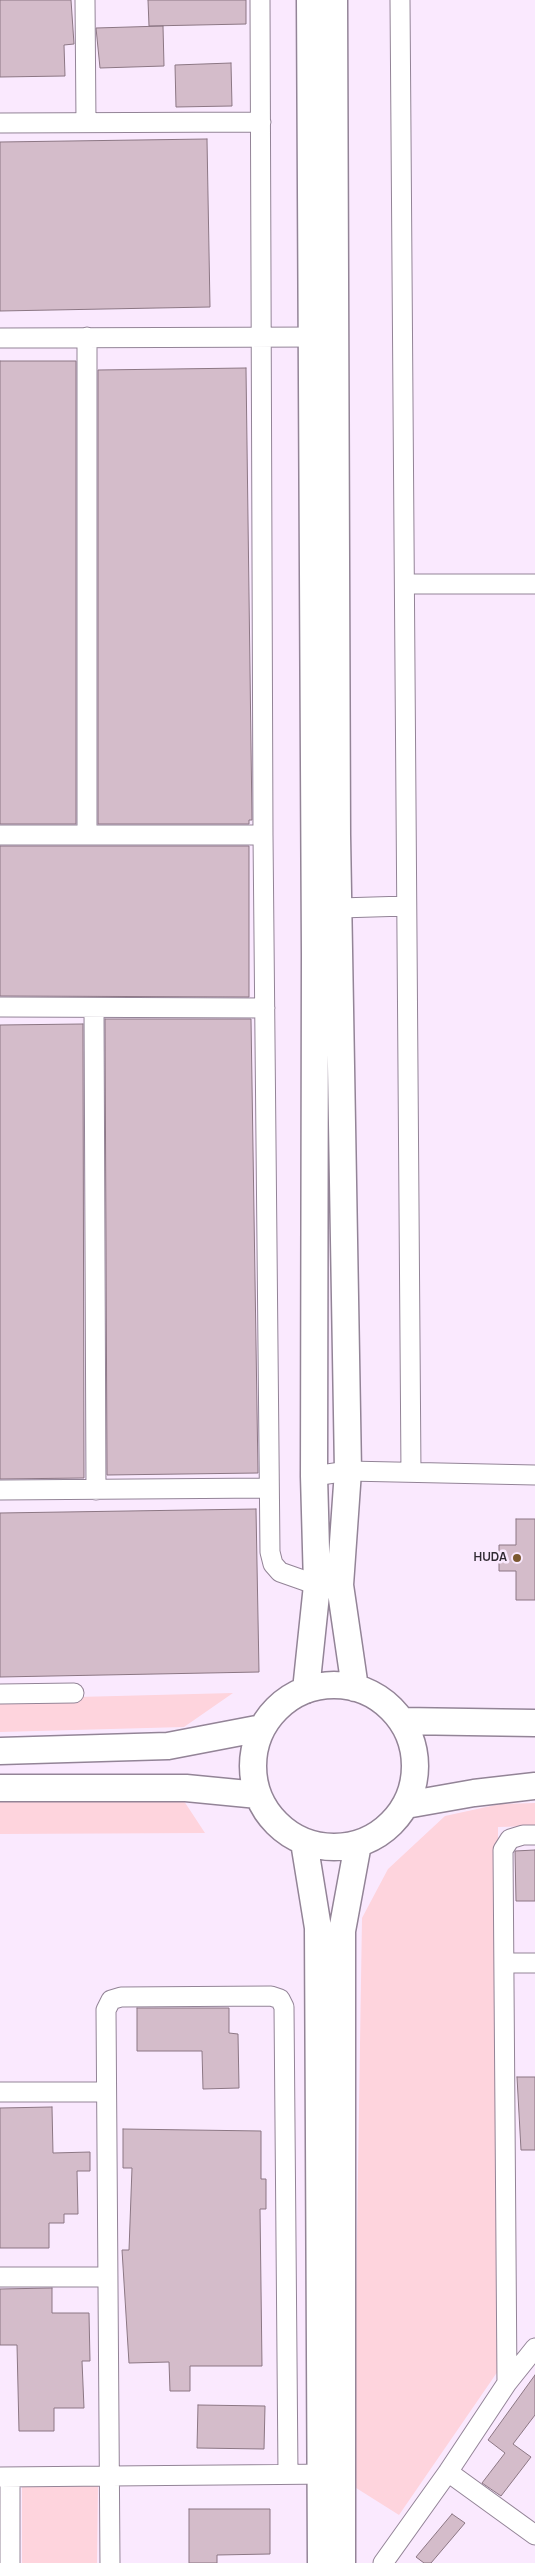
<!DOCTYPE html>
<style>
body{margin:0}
canvas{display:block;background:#fae9fe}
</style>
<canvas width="535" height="2563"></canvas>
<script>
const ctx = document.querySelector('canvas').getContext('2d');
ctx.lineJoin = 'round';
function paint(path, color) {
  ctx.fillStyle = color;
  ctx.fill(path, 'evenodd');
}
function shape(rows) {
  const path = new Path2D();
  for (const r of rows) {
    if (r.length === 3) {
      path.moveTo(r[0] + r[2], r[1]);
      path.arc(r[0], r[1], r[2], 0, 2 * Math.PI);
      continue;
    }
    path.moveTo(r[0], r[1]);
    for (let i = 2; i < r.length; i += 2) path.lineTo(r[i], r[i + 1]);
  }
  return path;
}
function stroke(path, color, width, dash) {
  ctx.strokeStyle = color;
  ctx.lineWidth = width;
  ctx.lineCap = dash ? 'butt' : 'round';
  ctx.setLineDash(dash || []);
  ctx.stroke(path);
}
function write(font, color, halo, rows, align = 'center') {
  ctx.font = font + ' Manrope,sans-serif';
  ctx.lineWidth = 5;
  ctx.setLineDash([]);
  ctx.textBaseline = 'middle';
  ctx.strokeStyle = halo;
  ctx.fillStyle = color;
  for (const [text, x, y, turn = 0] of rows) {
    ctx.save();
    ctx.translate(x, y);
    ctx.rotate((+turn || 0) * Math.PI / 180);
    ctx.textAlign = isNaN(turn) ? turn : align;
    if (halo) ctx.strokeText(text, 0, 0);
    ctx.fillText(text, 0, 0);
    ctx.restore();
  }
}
paint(shape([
 [233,1693,184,1727,0,1732,0,1699],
 [0,1797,182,1798,205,1833,0,1834],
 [535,1803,535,1826,498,1827,498,2371,399,2515,353,2486,362,1918,388,1869,445,1816,500,1804],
 [22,2484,98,2485,97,2563,22,2563]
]), '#fed4dd');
const building = shape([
 [0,0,71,0,74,44,64,45,65,76,0,77,0,0],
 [148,0,246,0,246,24,149,26,148,0],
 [163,26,164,66,100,68,96,28,163,26],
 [231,63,232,106,176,107,175,65,231,63],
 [207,139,210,307,0,311,0,142,207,139],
 [0,361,76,361,76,824,0,824,0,361],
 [246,368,252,820,249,820,249,824,98,824,98,370,246,368],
 [0,846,249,846,249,997,0,996,0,846],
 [105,1019,251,1019,258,1473,107,1475,105,1019],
 [83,1024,84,1478,0,1479,0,1025,83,1024],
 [256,1509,259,1672,0,1677,0,1513,256,1509],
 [516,1519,535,1519,535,1600,516,1600,516,1571,499,1571,499,1545,516,1545,516,1519],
 [535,1850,535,1901,516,1901,515,1851,535,1850],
 [137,2008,229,2008,229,2033,238,2034,239,2088,203,2089,202,2051,137,2051,137,2008],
 [517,2077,535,2077,535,2150,521,2150,517,2077],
 [52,2107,53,2153,90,2152,90,2171,77,2171,78,2214,64,2214,64,2223,49,2223,49,2248,0,2248,0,2108,52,2107],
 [123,2129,261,2131,261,2179,266,2179,266,2209,260,2209,262,2366,190,2366,190,2391,170,2391,169,2362,129,2363,122,2250,129,2250,132,2168,123,2168,123,2129],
 [52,2288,52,2313,89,2313,90,2361,82,2361,84,2408,54,2408,54,2431,19,2431,17,2345,0,2345,0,2289,52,2288],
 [535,2375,535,2415,513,2444,531,2457,501,2496,482,2483,505,2453,488,2440,535,2375],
 [198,2405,265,2406,264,2449,197,2448,198,2405],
 [189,2509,270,2509,270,2554,217,2555,217,2563,189,2563,189,2509],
 [452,2514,465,2523,431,2563,424,2563,416,2557,452,2514]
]);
paint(building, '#d4bcca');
stroke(building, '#8c7784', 1);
const street = shape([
 [85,0,86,122],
 [260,0,263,835,270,1552,273,1564,280,1572,317,1585],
 [400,0,411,1472],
 [0,123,261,122],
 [0,338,324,337],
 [406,584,535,584],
 [0,835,263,835],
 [87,835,87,337],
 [340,908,406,906],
 [0,1007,265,1008],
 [94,1008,96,1490],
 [314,1476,348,1471,535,1475],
 [0,1490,269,1488],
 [0,1694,74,1693],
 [504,1963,535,1963],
 [0,2092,106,2092],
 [0,2277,108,2277],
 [507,2383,503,1850,510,1839,523,1835,535,1835],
 [448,2472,535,2535],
 [0,2477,334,2474],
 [10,2477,10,2563],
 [110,2563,106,2010,111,2000,121,1997,271,1996,280,1999,284,2007,288,2474],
 [383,2563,448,2472,507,2383,535,2348]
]);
const secondary = shape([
 [334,0,337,835,348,1471,340,1585,355,1688],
 [334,1766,81],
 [306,1690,317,1585,314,1476,315,955,310,0],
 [402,1721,535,1723],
 [0,1751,168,1746,262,1728],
 [0,1788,186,1788,258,1795],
 [406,1805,474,1793,535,1786],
 [304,1842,318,1928,321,2563],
 [342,2563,342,1931,358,1844]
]);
stroke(street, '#938497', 21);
stroke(secondary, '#938497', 29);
stroke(street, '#fff', 19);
stroke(secondary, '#fff', 26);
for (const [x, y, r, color] of [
 [517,1558,5,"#7b5930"]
]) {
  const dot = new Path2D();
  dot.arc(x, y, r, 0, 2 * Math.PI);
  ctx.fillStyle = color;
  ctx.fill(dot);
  stroke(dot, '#fae9fe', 2);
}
write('bold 12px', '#312b33', '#fae9fe', [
 ["HUDA",507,1558]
], 'right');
</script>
